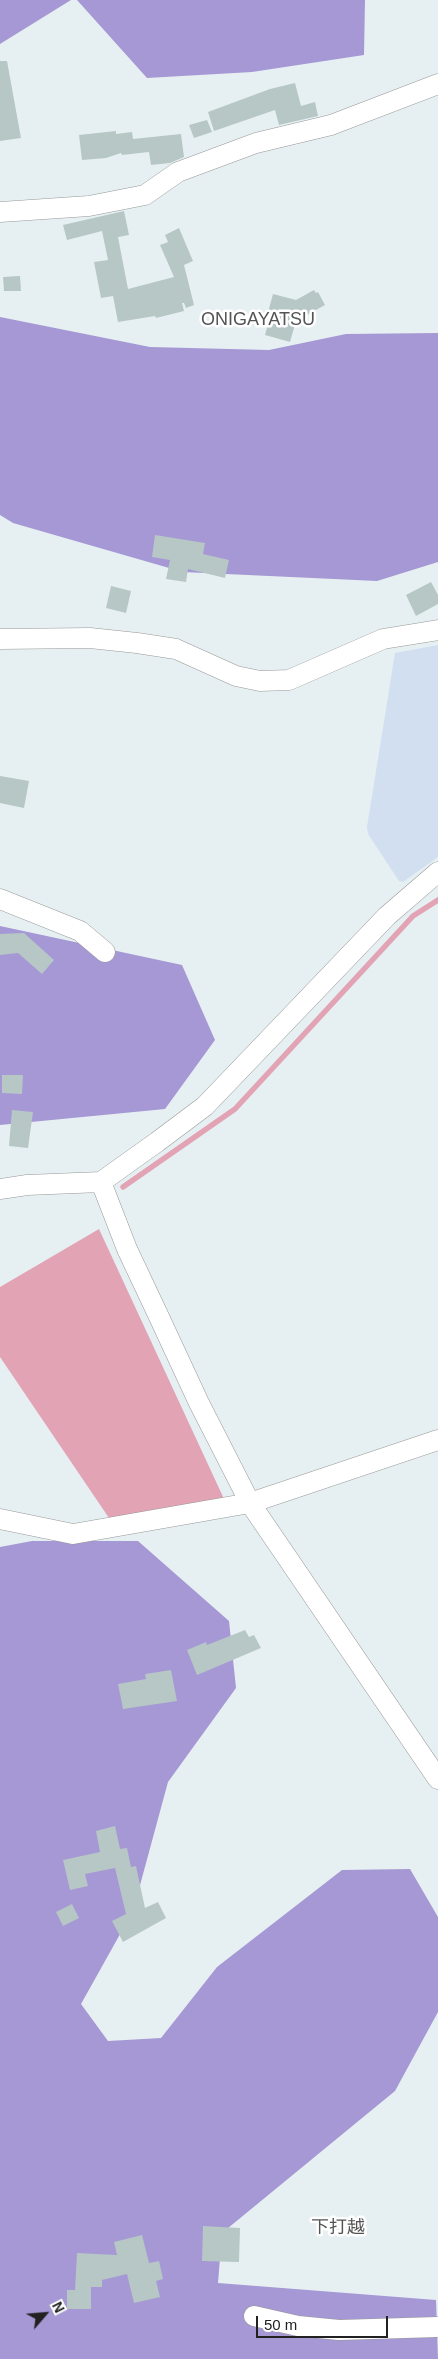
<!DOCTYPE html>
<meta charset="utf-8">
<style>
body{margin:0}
#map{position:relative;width:438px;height:2359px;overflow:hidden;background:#e6f0f2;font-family:Helvetica,sans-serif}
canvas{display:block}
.north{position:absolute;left:20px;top:2289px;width:50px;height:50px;-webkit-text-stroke:4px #fff;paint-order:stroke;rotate:63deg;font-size:14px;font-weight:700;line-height:20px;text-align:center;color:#212121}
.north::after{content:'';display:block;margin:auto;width:18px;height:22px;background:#212121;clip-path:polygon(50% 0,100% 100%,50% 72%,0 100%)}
.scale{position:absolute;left:256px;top:2316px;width:132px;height:22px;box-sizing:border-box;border:2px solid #212121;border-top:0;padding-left:6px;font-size:15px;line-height:18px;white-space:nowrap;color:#212121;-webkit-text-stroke:4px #fff;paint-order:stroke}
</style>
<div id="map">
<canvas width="438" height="2359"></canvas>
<div class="north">N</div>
<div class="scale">50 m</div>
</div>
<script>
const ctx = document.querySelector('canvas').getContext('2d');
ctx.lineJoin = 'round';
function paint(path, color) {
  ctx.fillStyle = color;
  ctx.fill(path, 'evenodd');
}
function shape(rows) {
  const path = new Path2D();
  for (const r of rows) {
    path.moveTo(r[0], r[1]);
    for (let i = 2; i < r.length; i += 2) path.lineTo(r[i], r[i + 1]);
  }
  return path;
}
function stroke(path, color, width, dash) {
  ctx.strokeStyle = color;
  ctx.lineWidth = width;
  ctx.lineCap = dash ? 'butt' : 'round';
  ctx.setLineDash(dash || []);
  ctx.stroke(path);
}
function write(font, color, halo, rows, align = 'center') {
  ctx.font = font + ' Helvetica,"Noto Sans JP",sans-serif';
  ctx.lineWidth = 5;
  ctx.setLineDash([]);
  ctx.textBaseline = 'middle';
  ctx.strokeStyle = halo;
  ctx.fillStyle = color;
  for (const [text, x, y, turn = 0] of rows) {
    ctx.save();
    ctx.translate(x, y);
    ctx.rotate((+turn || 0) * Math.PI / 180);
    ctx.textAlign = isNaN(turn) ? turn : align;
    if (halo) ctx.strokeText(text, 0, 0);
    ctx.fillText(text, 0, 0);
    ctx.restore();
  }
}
paint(shape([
 [438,645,438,857,403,882,399,881,368,834,367,827,395,653]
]), '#d1dff1');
paint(shape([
 [0,0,71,0,0,44],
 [77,0,365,0,364,55,252,72,147,78],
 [0,317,150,347,269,350,346,334,438,333,438,562,377,581,183,572,13,523,0,515],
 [0,926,182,965,215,1040,165,1109,0,1125],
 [32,1541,138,1541,229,1621,236,1688,168,1782,133,1911,81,2004,108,2041,161,2038,217,1967,342,1870,410,1869,438,1917,438,2012,395,2091,222,2233,218,2283,436,2300,438,2359,0,2359,0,1547]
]), '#a598d4');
paint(shape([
 [99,1229,225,1501,111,1521,0,1357,0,1287]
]), '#e2a4b5');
stroke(shape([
 [123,1187,235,1109,413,916,438,900]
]), '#e2a4b5', 5.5);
paint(shape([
 [0,61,7,61,21,138,0,141],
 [295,83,301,106,315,102,318,116,279,125,275,110,214,131,208,112,270,89],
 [207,120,212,132,194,138,189,125],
 [116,131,116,134,132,132,133,139,181,134,184,157,170,163,151,165,149,152,122,155,121,153,106,158,82,160,79,135],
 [124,211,129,235,118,237,128,289,174,277,160,245,168,242,165,235,179,228,193,261,184,265,194,305,186,308,184,303,182,303,184,311,156,318,155,316,118,322,113,296,101,298,94,262,108,260,102,231,67,240,63,225],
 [20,276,21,291,4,291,3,277],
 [314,290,316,293,318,292,325,305,296,321,290,342,265,335,270,317,267,316,273,294,296,300],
 [155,535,205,543,203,554,229,560,225,578,188,569,186,582,166,579,170,560,152,557],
 [431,582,438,595,438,604,416,616,406,595],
 [111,586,131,591,126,613,106,608],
 [0,776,29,781,24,808,0,803],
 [24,933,54,960,42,974,18,953,0,955,0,934],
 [2,1075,23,1075,22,1094,2,1093],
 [12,1110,33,1112,28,1148,9,1146],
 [245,1630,249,1637,254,1635,261,1648,197,1675,187,1650,206,1642,207,1645],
 [171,1670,177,1701,123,1709,118,1684,146,1679,145,1674],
 [115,1826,120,1849,127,1848,131,1867,136,1866,145,1908,158,1902,166,1918,123,1942,112,1921,126,1914,115,1868,85,1874,88,1886,70,1890,63,1860,100,1852,96,1831],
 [72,1904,79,1918,63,1926,56,1912],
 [203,2226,240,2228,239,2262,202,2261],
 [142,2235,149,2263,159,2261,163,2279,156,2281,160,2297,134,2303,127,2274,102,2280,102,2287,91,2287,91,2309,67,2309,67,2290,75,2290,77,2253,117,2255,114,2242]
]), '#b6c7c6');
const minor = shape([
 [0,212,89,206,145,195,178,172,256,143,331,125,438,84],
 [0,639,90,638,137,643,176,649,236,676,260,681,289,680,383,639,438,630],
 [0,899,80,931,105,952],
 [101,1182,127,1249,160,1319,199,1403,250,1503,438,1779],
 [0,1189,27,1185,101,1182,157,1142,205,1106,387,916,438,872],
 [0,1519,73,1534,250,1503,438,1440],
 [254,2316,298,2326,339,2330,438,2327]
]);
stroke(minor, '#989898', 21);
stroke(minor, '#fff', 20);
write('18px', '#545454', '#fff', [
 ["ONIGAYATSU",258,320],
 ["下打越",338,2228]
]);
</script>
